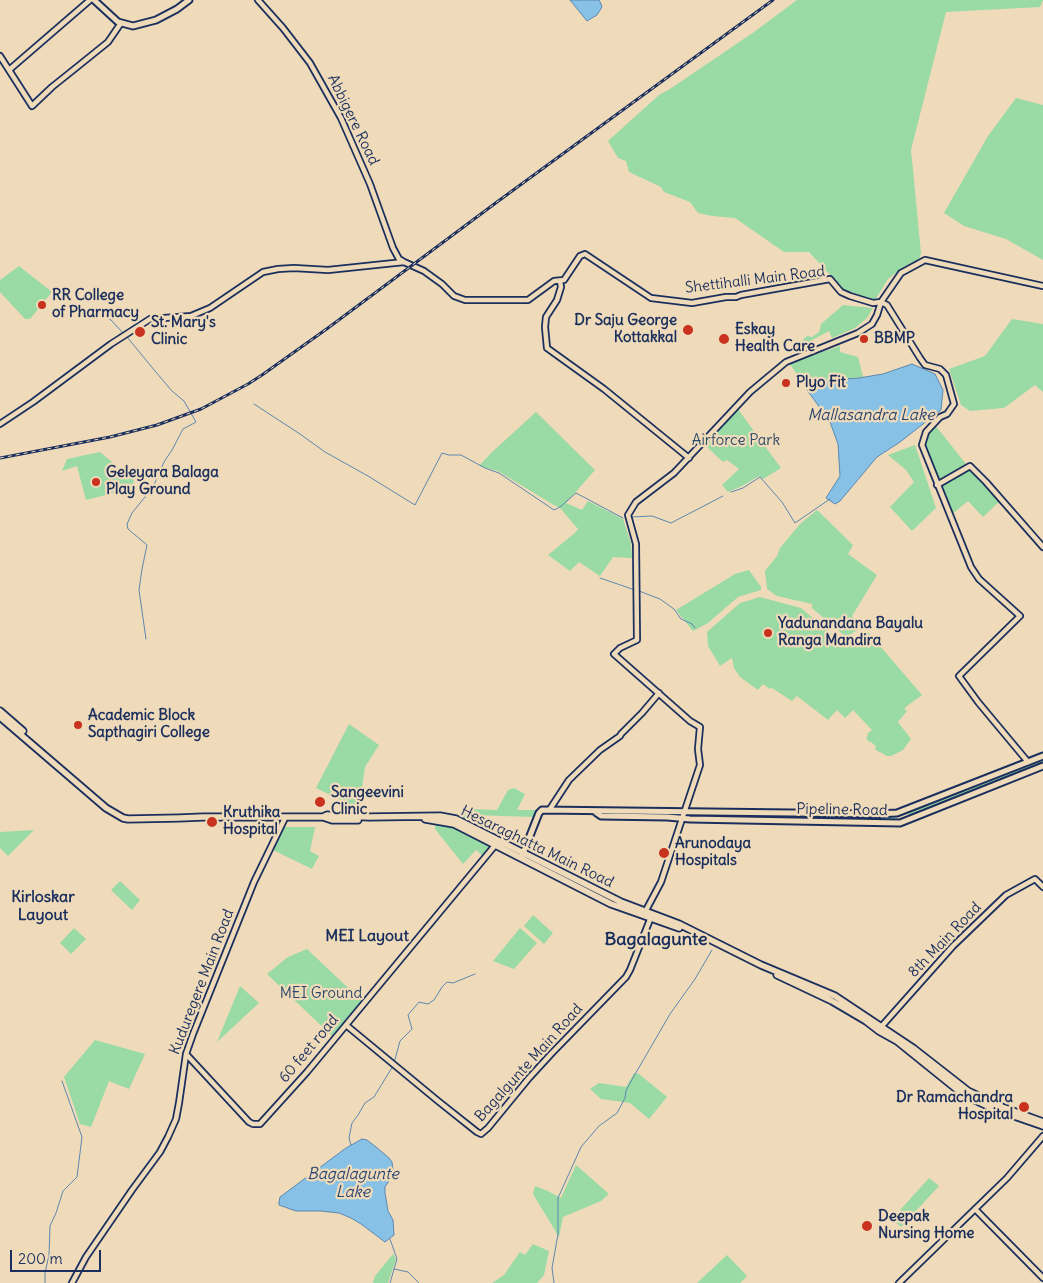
<!DOCTYPE html>
<style>
body{margin:0}
#map{position:relative;width:1043px;height:1283px;overflow:hidden;background:#efdbb9;font-family:Delius,sans-serif}
canvas{display:block}
.scale{position:absolute;left:10px;top:1250px;width:91px;height:22px;box-sizing:border-box;border:2px solid #1b2f5e;border-top:0;padding-left:6px;font-size:15px;line-height:18px;white-space:nowrap;color:#1b2f5e;-webkit-text-stroke:4px #efdbb9;paint-order:stroke}
</style>
<div id="map">
<canvas width="1043" height="1283"></canvas>
<div class="scale">200 m</div>
</div>
<script>
const ctx = document.querySelector('canvas').getContext('2d');
ctx.lineJoin = 'round';
function paint(path, color) {
  ctx.fillStyle = color;
  ctx.fill(path, 'evenodd');
}
function shape(rows) {
  const path = new Path2D();
  for (const r of rows) {
    path.moveTo(r[0], r[1]);
    for (let i = 2; i < r.length; i += 2) path.lineTo(r[i], r[i + 1]);
  }
  return path;
}
function stroke(path, color, width, dash) {
  ctx.strokeStyle = color;
  ctx.lineWidth = width;
  ctx.lineCap = dash ? 'butt' : 'round';
  ctx.setLineDash(dash || []);
  ctx.stroke(path);
}
function write(font, color, halo, rows, align = 'center') {
  ctx.font = font + ' Delius,sans-serif';
  ctx.lineWidth = 4.5;
  ctx.setLineDash([]);
  ctx.textBaseline = 'middle';
  ctx.strokeStyle = halo;
  ctx.fillStyle = color;
  for (const [text, x, y, turn = 0] of rows) {
    ctx.save();
    ctx.translate(x, y);
    ctx.rotate((+turn || 0) * Math.PI / 180);
    ctx.textAlign = isNaN(turn) ? turn : align;
    if (halo) ctx.strokeText(text, 0, 0);
    ctx.fillText(text, 0, 0);
    ctx.restore();
  }
}
paint(shape([
 [797,0,1043,0,1040,7,946,12,911,150,921,253,919,259,905,266,888,279,875,300,847,293,809,252,784,252,735,218,712,216,698,213,690,202,664,192,661,187,629,172,626,161,618,158,608,141,659,95,670,89,754,32],
 [1016,98,1043,105,1043,260,1006,239,964,226,944,213,988,136],
 [19,266,52,292,30,319,25,319,0,292,0,280],
 [843,305,873,308,867,318,855,328,832,338,829,331,812,340,796,353,791,351,807,336,812,337,819,332,821,324],
 [1012,319,1043,324,1043,392,1035,385,1004,408,970,411,961,405,949,369,985,356],
 [840,346,840,352,858,357,863,377,830,380,806,387,789,363],
 [737,408,781,468,763,479,759,476,742,486,728,492,722,485,739,469,727,460,723,462,704,444],
 [536,412,595,470,566,503,582,510,588,501,623,519,631,543,632,558,613,557,600,576,579,562,570,571,548,555,576,532,578,529,560,508,552,504,498,471,479,466,491,453],
 [935,425,966,464,938,480,923,445,928,434],
 [915,445,936,508,912,531,890,507,914,482,906,470,888,455],
 [100,452,134,480,130,493,127,491,113,493,86,500,77,466,62,471,67,459],
 [970,469,1000,501,983,517,968,501,951,515,940,486],
 [817,510,853,545,848,554,877,575,852,616,862,627,848,636,846,637,812,608,812,604,777,596,767,589,765,571,777,556,780,548,800,524],
 [749,570,761,587,761,590,738,597,708,623,693,631,676,610,735,574],
 [760,597,801,608,846,646,857,641,868,632,922,695,907,706,904,709,907,711,898,722,911,739,903,750,891,756,887,756,880,752,879,752,875,749,876,746,871,742,869,742,866,738,868,736,867,734,872,730,853,710,845,718,837,710,828,720,797,696,792,701,772,688,771,688,770,689,763,684,758,690,740,677,734,668,732,658,720,666,708,646,707,632,740,603],
 [349,724,379,745,365,767,359,809,316,788],
 [1043,757,1043,766,909,818,908,812],
 [514,788,525,794,517,810,537,810,534,817,472,815,467,822,461,818,468,809,497,810,508,790],
 [685,813,779,816,896,815,897,822,684,819],
 [436,822,448,824,492,845,483,856,476,850,463,864,435,829],
 [282,827,315,827,310,851,319,856,312,869,271,849],
 [34,830,8,856,0,848,0,832],
 [120,881,140,900,132,910,111,890],
 [533,915,553,933,544,944,524,926],
 [74,928,86,939,71,954,60,943],
 [520,928,537,943,514,969,493,961],
 [307,949,362,1001,333,1037,267,974,288,957],
 [240,986,259,1003,217,1042],
 [95,1040,145,1054,129,1089,109,1081,91,1127,80,1124,64,1077],
 [634,1073,639,1074,667,1097,649,1119,630,1103,601,1099,590,1089,599,1083,626,1087],
 [576,1165,609,1194,601,1201,563,1217,559,1237,533,1194,535,1186,548,1191,561,1198],
 [929,1178,939,1186,901,1227,892,1219],
 [533,1244,549,1251,544,1275,537,1283,492,1283,504,1275,520,1252,525,1255],
 [393,1254,396,1259,388,1283,373,1283,375,1276],
 [727,1255,747,1276,740,1283,697,1283]
]), '#99daa5');
const water = shape([
 [570,0,599,0,601,4,602,7,597,15,587,21,570,0],
 [912,364,935,374,943,390,941,410,900,442,877,457,840,501,835,504,826,498,840,476,838,444,830,422,805,387,830,380,859,378,883,374,912,364],
 [362,1139,367,1140,376,1147,389,1158,392,1162,393,1170,389,1181,385,1187,385,1193,388,1211,393,1220,394,1235,385,1242,361,1224,351,1218,339,1213,321,1211,296,1211,279,1205,279,1202,280,1197,346,1148,362,1139]
]);
paint(water, '#87c1e6');
stroke(water, '#5c87b0', 1);
stroke(shape([
 [99,314,111,320,123,333],
 [127,337,155,371,172,391,184,401,196,422,183,429,172,450,164,462,153,487,132,513,127,524,128,529,147,545,142,569,139,590,146,639],
 [254,404,300,434,325,452,368,476,415,505,442,453,449,455,461,455,485,468,499,473,554,510,560,507,576,493,623,518],
 [731,492,743,488,760,477,782,502,795,523,830,499],
 [632,517,652,516,671,523,723,496],
 [600,578,635,590],
 [639,591,660,599,674,609,681,619,692,624,695,628],
 [394,1063,400,1041,412,1029,408,1015,419,1002,428,1004,434,1000,439,992,442,987,447,982,453,983,475,974],
 [351,1145,349,1138,352,1123,358,1115,365,1103,374,1097,393,1066],
 [394,1269,408,1272,419,1283],
 [45,1283,45,1273,49,1255,50,1226,56,1213,63,1191,77,1177,82,1137,62,1081],
 [390,1283,397,1259,390,1239],
 [554,1283,552,1268,558,1234,558,1198,581,1147,599,1126,617,1113,625,1098,626,1091,630,1083,670,1014,695,979,712,950]
]), '#5c87b0', 1);
const tertiary = shape([
 [258,0,283,28,310,63,341,118,370,184,393,248,399,259,404,262,424,271,442,284,454,296,465,300,528,300,554,281,564,280,580,256,585,254,651,298,692,303,726,297,736,297,741,295,830,279,841,292,850,296,873,303,881,302,887,305,920,358,925,365,940,369,946,375,954,404,947,414,940,417,926,432,922,445,971,567,979,579,1020,616,959,676,978,702,1028,762],
 [0,56,32,106,52,87,77,67,108,42,121,23],
 [9,70,90,0],
 [560,281,561,287,557,300,546,317,545,327,547,348,604,389,689,458],
 [0,424,33,402,111,344,150,319,191,316,210,308,263,272,278,269,294,268,328,270,404,262],
 [937,485,970,466,986,482,1043,547],
 [550,809,569,780,600,750,620,736,621,734,642,713,659,693],
 [644,914,661,882,700,765,698,749,700,727,690,721,614,654,620,648,637,640,636,544,628,515,636,502,674,473,750,392,786,362,858,333,872,324,877,315,881,302,901,273,925,260,1043,286],
 [346,1025,438,1101,477,1132,481,1134,488,1128,529,1078,552,1053,626,977,630,970,651,917],
 [881,1027,953,946,1006,895,1035,879,1043,887],
 [186,1054,249,1122,253,1124,260,1124,307,1072,497,843],
 [975,1209,1043,1278],
 [72,1283,86,1257,132,1190,160,1152,168,1137,176,1119,179,1103,186,1054,193,1034,254,882,285,818],
 [899,1283,1007,1178,1043,1136]
]);
const secondary = shape([
 [94,0,118,22,133,26,156,20,177,9,189,0],
 [594,811,601,816,667,817,690,819,900,823,1043,766],
 [522,856,539,813,542,810,876,814,897,813,1043,756]
]);
const primary = shape([
 [0,711,23,731],
 [0,717,106,808,123,818,128,819,179,818,203,817,323,817,327,815,369,817,440,816,456,819,621,902,679,924,761,965,835,996,913,1048,968,1091,1002,1107,1043,1122],
 [323,817,332,820,358,820],
 [425,819,454,824,611,904,679,928],
 [777,975,832,1001,866,1021,879,1031,897,1041,964,1095,994,1109,1043,1126]
]);
stroke(tertiary, '#1b2f5e', 8);
stroke(secondary, '#1b2f5e', 9);
stroke(primary, '#1b2f5e', 9);
stroke(tertiary, '#efdbb9', 4.5);
stroke(secondary, '#efdbb9', 5);
stroke(primary, '#efdbb9', 5.5);
const rail = shape([
 [0,458,110,437,157,425,201,409,248,384,262,375,328,328,497,202,773,0]
]);
stroke(rail, '#1b2f5e', 3);
stroke(rail, '#efdbb9', 1, [4]);
for (const [x, y, r, color] of [
 [42,305,5,"#c8321e"],
 [688,330,6,"#c8321e"],
 [140,332,6,"#c8321e"],
 [724,339,6,"#c8321e"],
 [864,339,5,"#c8321e"],
 [786,383,5,"#c8321e"],
 [96,482,5,"#c8321e"],
 [768,633,5,"#c8321e"],
 [78,725,5,"#c8321e"],
 [320,802,6,"#c8321e"],
 [212,822,6,"#c8321e"],
 [664,853,6,"#c8321e"],
 [1024,1107,6,"#c8321e"],
 [867,1226,6,"#c8321e"]
]) {
  const dot = new Path2D();
  dot.arc(x, y, r, 0, 2 * Math.PI);
  ctx.fillStyle = color;
  ctx.fill(dot);
  stroke(dot, '#efdbb9', 2);
}
write('15px', '#1b2f5e', '#efdbb9', [
 ["Abbigere Road",353,120,64],
 ["Shettihalli Main Road",755,280,-7],
 ["Pipeline Road",842,810,1],
 ["Hesaraghatta Main Road",537,847,26],
 ["8th Main Road",945,940,-46],
 ["Kuduregere Main Road",202,982,-69],
 ["60 feet road",309,1049,-50],
 ["Bagalgunte Main Road",529,1063,-48]
]);
write('bold 15px', '#1b2f5e', '#efdbb9', [
 ["RR College",52,296],
 ["of Pharmacy",52,313],
 ["Dr Saju George",677,321,"right"],
 ["Kottakkal",677,338,"right"],
 ["St. Mary's",151,323],
 ["Clinic",151,340],
 ["Eskay",735,330],
 ["Health Care",735,347],
 ["BBMP",874,339],
 ["Plyo Fit",796,383],
 ["Geleyara Balaga",106,473],
 ["Play Ground",106,490],
 ["Yadunandana Bayalu",778,624],
 ["Ranga Mandira",778,641],
 ["Academic Block",88,716],
 ["Sapthagiri College",88,733],
 ["Sangeevini",331,793],
 ["Clinic",331,810],
 ["Kruthika",223,813],
 ["Hospital",223,830],
 ["Arunodaya",675,844],
 ["Hospitals",675,861],
 ["Dr Ramachandra",1013,1098,"right"],
 ["Hospital",1013,1115,"right"],
 ["Deepak",878,1217],
 ["Nursing Home",878,1234]
], 'left');
write('15px', '#2e4969', '#efdbb9', [
 ["Airforce Park",736,441],
 ["MEI Ground",321,994]
]);
write('italic 16px', '#2b4572', '#efdbb9', [
 ["Mallasandra Lake",871,415],
 ["Bagalagunte",353,1174],
 ["Lake",353,1192]
]);
write('bold 16px', '#1b2f5e', '#efdbb9', [
 ["Kirloskar",43,897],
 ["Layout",43,915],
 ["MEI Layout",367,936]
]);
write('bold 18px', '#1b2f5e', '#efdbb9', [
 ["Bagalagunte",656,940]
]);
</script>
